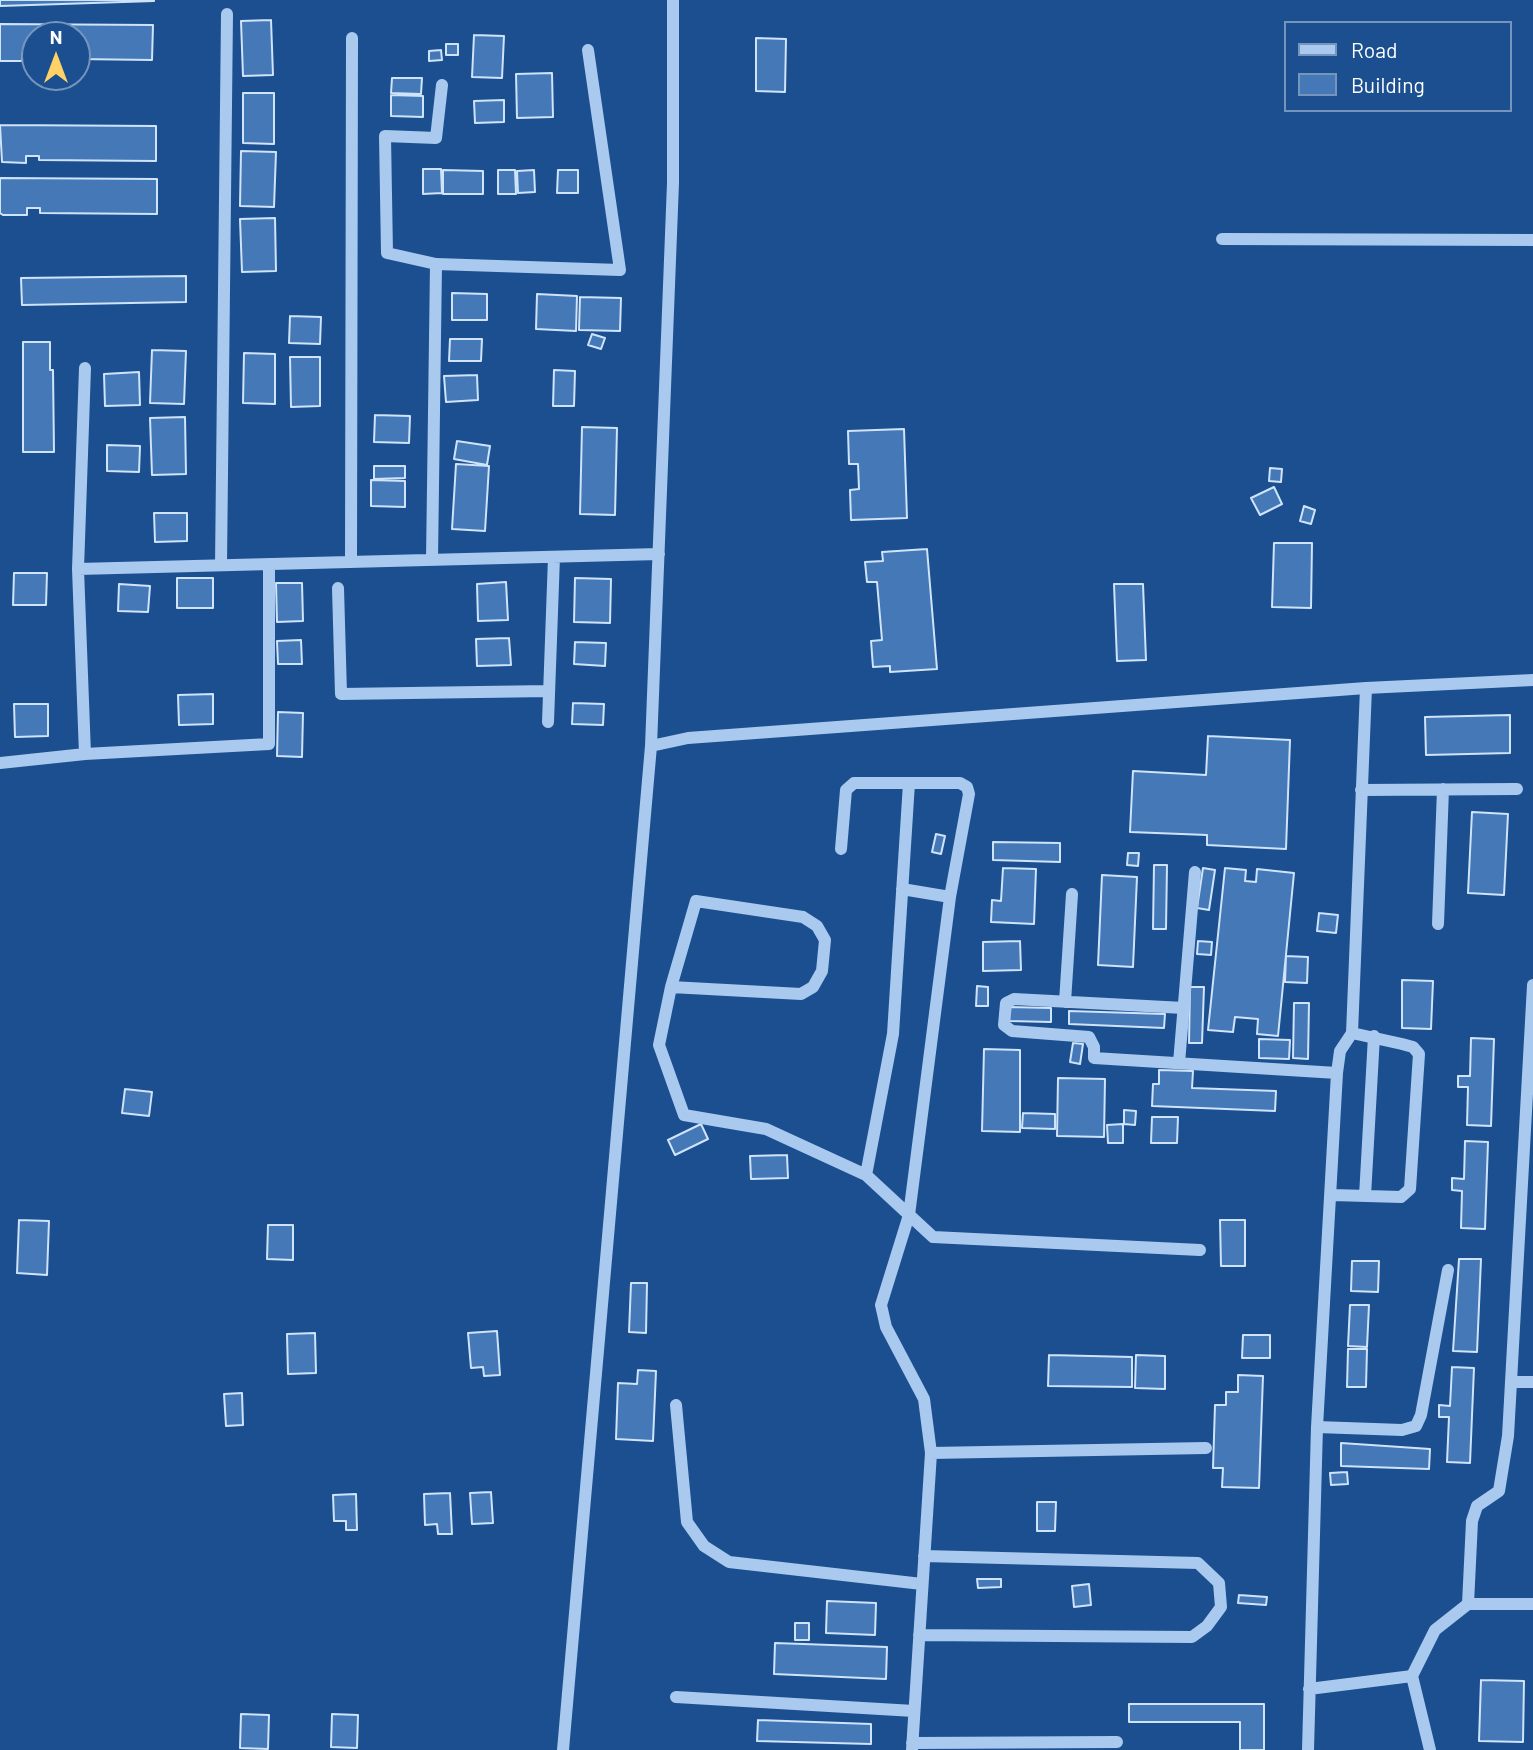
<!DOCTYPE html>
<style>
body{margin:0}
#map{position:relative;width:1533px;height:1750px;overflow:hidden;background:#1b4f8f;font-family:Barlow,sans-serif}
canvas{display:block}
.legend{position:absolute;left:1284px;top:21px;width:228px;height:91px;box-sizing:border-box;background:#1b4f8f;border:2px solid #7695bc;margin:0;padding:9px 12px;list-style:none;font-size:21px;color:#fff}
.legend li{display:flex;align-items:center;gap:14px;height:35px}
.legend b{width:35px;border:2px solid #7695bc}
.north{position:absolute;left:21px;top:21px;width:70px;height:70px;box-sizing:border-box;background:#1b4f8f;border:2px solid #7695bc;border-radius:50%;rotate:0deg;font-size:19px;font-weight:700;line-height:28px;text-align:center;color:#fff}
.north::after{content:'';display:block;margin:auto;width:24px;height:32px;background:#ffd166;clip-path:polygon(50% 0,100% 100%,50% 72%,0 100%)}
</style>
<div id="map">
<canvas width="1533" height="1750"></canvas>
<ul class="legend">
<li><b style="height:9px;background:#a9c9ee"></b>Road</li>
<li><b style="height:19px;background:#4478b7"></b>Building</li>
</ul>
<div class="north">N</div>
</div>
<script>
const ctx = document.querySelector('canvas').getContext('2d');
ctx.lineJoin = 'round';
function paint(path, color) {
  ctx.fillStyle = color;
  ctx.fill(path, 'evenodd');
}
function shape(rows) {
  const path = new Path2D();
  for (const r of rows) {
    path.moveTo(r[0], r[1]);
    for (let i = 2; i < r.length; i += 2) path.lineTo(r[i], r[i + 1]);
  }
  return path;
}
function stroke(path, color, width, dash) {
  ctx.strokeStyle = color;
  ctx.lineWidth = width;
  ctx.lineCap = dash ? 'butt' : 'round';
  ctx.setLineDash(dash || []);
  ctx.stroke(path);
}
const building = shape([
 [0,0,154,0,154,1,0,6,0,0],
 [271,20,273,75,243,76,241,21,271,20],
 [0,24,153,25,152,60,77,59,77,35,35,35,35,54,22,54,22,61,0,61,0,24],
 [474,35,504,36,502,78,472,77,474,35],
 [756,38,786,39,785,92,756,91,756,38],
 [446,44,458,44,458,55,446,55,446,44],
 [441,50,442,60,429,61,429,51,441,50],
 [552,73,553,117,517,118,516,74,552,73],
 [392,78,422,78,421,94,391,93,392,78],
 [243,93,274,93,274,144,243,143,243,93],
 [391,95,423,96,423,117,391,116,391,95],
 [504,100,504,122,475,123,474,101,504,100],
 [0,125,156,126,156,161,39,160,39,156,26,156,26,163,2,162,0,125],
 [241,151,276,152,274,207,240,206,241,151],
 [423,169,441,169,442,193,423,194,423,169],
 [443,170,483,171,483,194,443,194,443,170],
 [498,170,515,170,516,194,498,194,498,170],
 [534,170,535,192,518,193,517,171,534,170],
 [558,170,578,170,578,193,557,193,558,170],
 [0,178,157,179,157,214,40,213,40,208,27,208,27,215,3,215,0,213,0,178],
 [275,218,276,271,242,272,240,219,275,218],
 [186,276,186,302,22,305,21,278,186,276],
 [452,293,487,294,487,320,452,320,452,293],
 [537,294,577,296,576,331,536,329,537,294],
 [580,297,621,298,620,331,579,330,580,297],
 [290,316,321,317,320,344,289,343,290,316],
 [592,334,605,338,601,349,588,345,592,334],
 [450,339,482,339,481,361,449,361,450,339],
 [23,342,50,342,50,370,53,370,54,452,23,452,23,342],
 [152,350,186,351,184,404,150,403,152,350],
 [244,353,275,354,275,404,243,403,244,353],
 [290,357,320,357,320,406,291,407,290,357],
 [554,370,575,371,574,406,553,406,554,370],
 [139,372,140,405,105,406,104,374,139,372],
 [477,375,478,400,446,402,444,376,477,375],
 [375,415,410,416,409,443,374,442,375,415],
 [185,417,186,474,152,475,150,418,185,417],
 [582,427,617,428,615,515,580,514,582,427],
 [904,429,907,518,851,520,850,490,859,489,858,464,849,464,848,431,904,429],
 [457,441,490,446,487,465,454,459,457,441],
 [107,445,140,446,139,472,107,471,107,445],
 [456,464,489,466,485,531,452,529,456,464],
 [374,466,405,466,405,478,374,479,374,466],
 [1270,468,1282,469,1281,482,1269,481,1270,468],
 [371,480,405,481,405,507,371,506,371,480],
 [1274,487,1282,504,1260,515,1251,498,1274,487],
 [1304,506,1315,510,1311,524,1300,521,1304,506],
 [154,513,187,513,187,541,155,542,154,513],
 [1274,543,1312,543,1311,608,1272,607,1274,543],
 [927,549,937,669,890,672,890,666,873,667,871,641,882,640,877,582,867,582,865,562,883,561,882,552,927,549],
 [14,573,47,573,46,605,13,605,14,573],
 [177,578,213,578,213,608,177,608,177,578],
 [575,578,611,579,610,623,574,622,575,578],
 [506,582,508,620,478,621,477,584,506,582],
 [276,583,302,583,303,621,277,622,276,583],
 [119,584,150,586,148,612,118,611,119,584],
 [1114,584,1143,584,1146,660,1117,661,1114,584],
 [509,638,511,665,477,666,476,639,509,638],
 [301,640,302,664,278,664,277,641,301,640],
 [575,642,606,643,605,666,574,664,575,642],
 [213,694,213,724,179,725,178,695,213,694],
 [573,703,604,704,603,725,572,724,573,703],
 [14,704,48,704,48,736,15,737,14,704],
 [278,712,303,713,302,757,277,756,278,712],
 [1510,715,1510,753,1426,755,1425,717,1510,715],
 [1208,736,1290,740,1286,849,1207,845,1207,835,1130,832,1133,771,1206,775,1208,736],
 [1472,812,1508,814,1504,895,1468,893,1472,812],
 [936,834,945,836,941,854,932,852,936,834],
 [993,842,1060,843,1060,862,993,860,993,842],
 [1128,853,1139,853,1138,866,1127,865,1128,853],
 [1154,865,1167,865,1166,929,1153,929,1154,865],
 [1003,868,1036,869,1034,924,991,922,992,900,1001,901,1003,868],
 [1203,868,1215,870,1209,910,1197,908,1203,868],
 [1225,868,1246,870,1245,881,1256,882,1257,869,1294,873,1278,1036,1257,1034,1258,1019,1235,1017,1233,1032,1208,1030,1225,868],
 [1102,875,1137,877,1133,967,1098,965,1102,875],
 [1319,913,1338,915,1336,933,1317,931,1319,913],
 [1020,941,1021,970,983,971,983,942,1020,941],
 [1198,941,1212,942,1211,955,1197,954,1198,941],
 [1286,956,1308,957,1307,983,1285,982,1286,956],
 [1402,980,1433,981,1431,1029,1402,1028,1402,980],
 [977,986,988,987,988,1006,976,1006,977,986],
 [1190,987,1204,987,1202,1043,1189,1043,1190,987],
 [1294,1003,1309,1003,1308,1059,1293,1058,1294,1003],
 [1009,1007,1051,1008,1051,1022,1009,1021,1009,1007],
 [1069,1011,1165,1014,1164,1028,1069,1024,1069,1011],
 [1471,1038,1494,1039,1491,1126,1467,1125,1468,1087,1458,1087,1458,1076,1470,1076,1471,1038],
 [1259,1039,1290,1040,1289,1059,1259,1058,1259,1039],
 [1073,1043,1083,1044,1080,1064,1070,1062,1073,1043],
 [984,1049,1020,1050,1020,1132,982,1131,984,1049],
 [1159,1070,1193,1071,1192,1088,1276,1091,1275,1111,1152,1106,1153,1084,1159,1084,1159,1070],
 [1058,1078,1105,1079,1104,1137,1057,1136,1058,1078],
 [125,1089,152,1092,149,1116,122,1113,125,1089],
 [1124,1110,1136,1111,1135,1125,1124,1124,1124,1110],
 [1023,1113,1055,1114,1055,1129,1022,1128,1023,1113],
 [1152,1117,1178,1117,1177,1143,1151,1143,1152,1117],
 [701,1124,708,1139,675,1155,668,1140,701,1124],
 [1123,1124,1123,1143,1108,1143,1107,1125,1123,1124],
 [1465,1141,1488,1142,1485,1229,1461,1228,1462,1191,1452,1190,1452,1178,1464,1179,1465,1141],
 [787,1155,788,1178,751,1179,750,1156,787,1155],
 [19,1220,49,1221,47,1275,17,1273,19,1220],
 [1220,1220,1245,1220,1245,1266,1221,1266,1220,1220],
 [268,1225,293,1225,293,1260,267,1259,268,1225],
 [1459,1259,1481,1259,1477,1352,1453,1351,1459,1259],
 [1352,1261,1379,1261,1378,1292,1351,1291,1352,1261],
 [631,1283,647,1283,646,1333,629,1332,631,1283],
 [1350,1305,1369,1305,1367,1347,1348,1346,1350,1305],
 [497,1331,500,1375,484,1376,483,1367,471,1368,468,1333,497,1331],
 [315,1333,316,1373,288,1374,287,1334,315,1333],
 [1243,1335,1270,1335,1270,1358,1242,1358,1243,1335],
 [1348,1349,1367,1349,1366,1387,1347,1387,1348,1349],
 [1049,1355,1132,1357,1132,1387,1048,1386,1049,1355],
 [1136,1355,1165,1356,1165,1389,1135,1388,1136,1355],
 [1452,1367,1474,1368,1470,1463,1447,1462,1449,1417,1439,1417,1439,1405,1450,1406,1452,1367],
 [638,1370,656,1371,653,1441,616,1439,618,1383,637,1384,638,1370],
 [1238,1375,1263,1376,1259,1488,1222,1487,1223,1468,1213,1468,1215,1405,1226,1405,1226,1392,1238,1392,1238,1375],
 [242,1393,243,1425,226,1426,224,1394,242,1393],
 [1341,1443,1430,1449,1429,1469,1341,1466,1341,1443],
 [1347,1472,1348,1484,1331,1485,1330,1473,1347,1472],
 [491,1492,493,1523,472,1524,470,1493,491,1492],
 [450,1493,452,1534,438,1534,437,1524,425,1525,424,1494,450,1493],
 [356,1494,357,1530,346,1530,346,1521,334,1521,333,1495,356,1494],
 [1037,1502,1056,1502,1055,1531,1037,1531,1037,1502],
 [977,1579,1001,1579,1001,1587,978,1588,977,1579],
 [1089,1584,1091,1605,1074,1607,1072,1586,1089,1584],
 [1239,1595,1267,1597,1266,1605,1238,1603,1239,1595],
 [827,1601,876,1603,875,1635,826,1633,827,1601],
 [795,1623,809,1623,809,1640,795,1640,795,1623],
 [775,1643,887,1647,886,1679,774,1674,775,1643],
 [1481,1680,1524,1681,1523,1742,1479,1741,1481,1680],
 [1129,1704,1264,1704,1264,1750,1240,1750,1240,1722,1129,1722,1129,1704],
 [241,1714,269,1715,268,1749,240,1748,241,1714],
 [332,1714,358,1715,357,1748,331,1747,332,1714],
 [758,1720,871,1724,871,1744,757,1741,758,1720]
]);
paint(building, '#4478b7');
stroke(building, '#cfe3fa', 2);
stroke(shape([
 [442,85,436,138,385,136,387,253,436,264,620,270,588,50],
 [1222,239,1533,240],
 [85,368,78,569,85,754],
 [432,560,436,264],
 [351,562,352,38],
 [221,565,227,14],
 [78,569,659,554],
 [338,588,341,694,549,691],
 [548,722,554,557],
 [651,746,673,183,673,0],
 [0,763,85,754,269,744,269,564],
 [1361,790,1517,789],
 [841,849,846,790,854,783,960,783,967,787,969,794,950,897,909,1215,881,1305,886,1327,924,1399,931,1453,912,1750],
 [902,889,950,897],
 [1438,924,1443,789],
 [671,987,801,994,813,987,822,971,825,940,817,926,803,917,696,901,671,987,659,1045,684,1115,766,1129,866,1175,933,1237,1200,1250],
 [1065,1002,1072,894],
 [1184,1008,1014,999,1006,1003,1004,1025,1012,1031,1089,1037,1094,1047,1094,1058,1337,1073],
 [1179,1063,1195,872],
 [866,1175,893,1034,909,783],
 [1332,1195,1401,1197,1410,1189,1419,1054,1413,1047,1402,1044,1352,1033],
 [1365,1196,1374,1036],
 [1512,1382,1533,1382],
 [676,1405,687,1522,704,1546,729,1562,922,1584],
 [1317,1427,1402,1430,1416,1426,1421,1415,1448,1270],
 [931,1453,1206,1448],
 [1468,1604,1472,1521,1477,1506,1499,1491,1508,1436,1533,985],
 [919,1635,1192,1637,1207,1626,1221,1607,1219,1583,1198,1563,924,1556],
 [1309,1689,1412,1676],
 [676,1697,914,1711],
 [912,1743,1117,1742],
 [563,1750,651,746,688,738,1366,688,1533,680],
 [1308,1750,1317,1427,1337,1073,1340,1051,1352,1033,1366,688],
 [1430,1750,1412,1676,1435,1630,1468,1604,1533,1604]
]), '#a9c9ee', 12);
</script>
